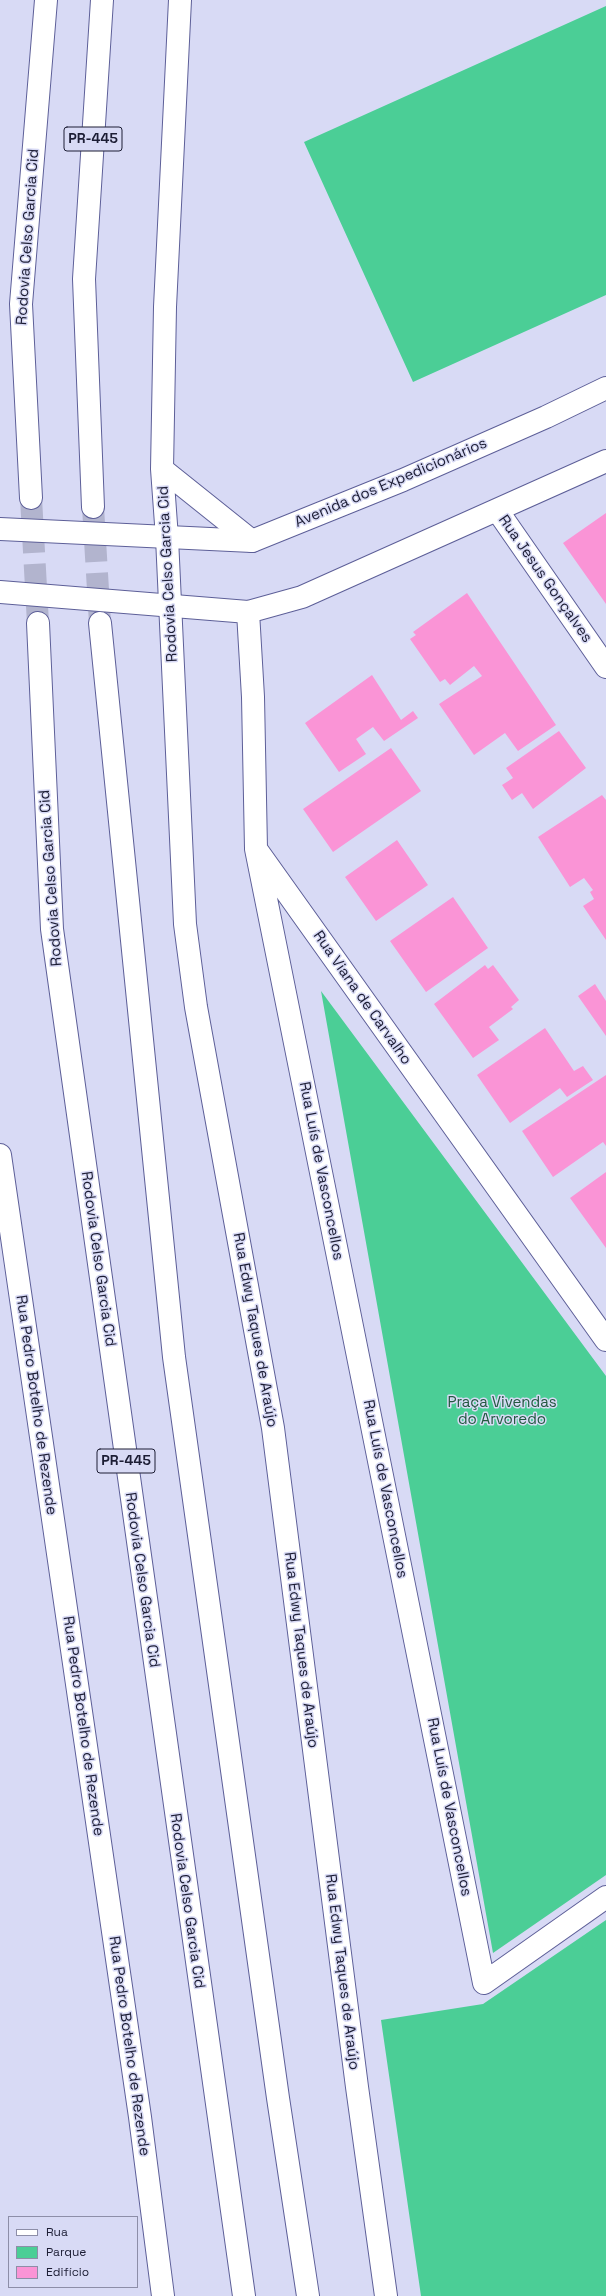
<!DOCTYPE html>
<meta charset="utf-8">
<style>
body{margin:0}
#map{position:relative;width:606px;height:2296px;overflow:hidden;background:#d8daf5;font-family:"Space Grotesk",sans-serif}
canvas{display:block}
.legend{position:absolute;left:8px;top:2216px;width:130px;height:72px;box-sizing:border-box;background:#d8daf5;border:1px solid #8d8ea8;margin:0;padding:5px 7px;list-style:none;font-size:12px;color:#1c1d34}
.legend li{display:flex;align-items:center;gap:8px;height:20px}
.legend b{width:20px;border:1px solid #8d8ea8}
</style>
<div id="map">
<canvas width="606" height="2296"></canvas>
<ul class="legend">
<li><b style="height:5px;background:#fff"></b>Rua</li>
<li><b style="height:11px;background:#4bce96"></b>Parque</li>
<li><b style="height:11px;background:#fa94d6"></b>Edifício</li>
</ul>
</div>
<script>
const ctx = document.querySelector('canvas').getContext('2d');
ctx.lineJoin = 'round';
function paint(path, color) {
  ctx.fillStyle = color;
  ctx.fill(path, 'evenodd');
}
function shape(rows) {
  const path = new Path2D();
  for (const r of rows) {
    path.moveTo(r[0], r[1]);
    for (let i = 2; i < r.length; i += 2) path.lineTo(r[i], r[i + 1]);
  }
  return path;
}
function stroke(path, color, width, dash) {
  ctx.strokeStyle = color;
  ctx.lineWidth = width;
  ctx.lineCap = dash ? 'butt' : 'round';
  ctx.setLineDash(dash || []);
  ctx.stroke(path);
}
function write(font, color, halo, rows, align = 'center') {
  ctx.font = font + ' "Space Grotesk",sans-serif';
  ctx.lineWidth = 3;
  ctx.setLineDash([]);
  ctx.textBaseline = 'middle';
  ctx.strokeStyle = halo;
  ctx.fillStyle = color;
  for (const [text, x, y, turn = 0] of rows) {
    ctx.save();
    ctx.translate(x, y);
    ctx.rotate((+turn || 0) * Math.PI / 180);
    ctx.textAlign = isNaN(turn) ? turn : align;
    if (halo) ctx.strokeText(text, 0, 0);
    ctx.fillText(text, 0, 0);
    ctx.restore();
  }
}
paint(shape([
 [606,6,606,295,413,382,304,142],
 [321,991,606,1376,606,1875,493,1953],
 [606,1920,606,2296,421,2296,381,2020,483,2004]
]), '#4bce96');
paint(shape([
 [606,513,606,604,563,543],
 [467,593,556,725,518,751,505,733,474,755,439,704,482,676,474,666,450,685,445,679,440,682,410,639,416,635,413,632],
 [372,675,401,720,413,711,418,718,384,741,373,727,356,739,366,754,339,772,305,723],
 [559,731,586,768,533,809,522,793,512,800,502,785,513,778,506,768],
 [391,748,421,791,333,852,303,809],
 [602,795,606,800,606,940,583,906,594,899,590,892,593,890,584,878,570,887,538,837],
 [397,840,428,885,376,921,345,877],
 [453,897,488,948,426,992,390,941],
 [485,965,488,969,493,965,519,1000,511,1007,513,1009,489,1027,499,1040,473,1058,434,1004],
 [595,984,606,1001,606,1036,578,996],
 [545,1028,574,1071,583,1066,593,1080,567,1097,560,1088,510,1123,477,1075],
 [606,1075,606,1146,603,1142,553,1177,522,1131],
 [606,1172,606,1248,570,1198]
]), '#fa94d6');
stroke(shape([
 [31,498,38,623],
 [93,507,100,623]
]), '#b2b4ce', 22, [22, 11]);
const minor = shape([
 [497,510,606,667],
 [0,529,252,541,403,480,546,417,606,388],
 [0,592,248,612,302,597,606,461],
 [248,612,253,697,256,849,606,1340],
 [256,849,484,1983,606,1897]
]);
const major = shape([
 [180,0,165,307,162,469,167,538,185,924,196,1007,273,1428,357,2087,386,2296],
 [162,469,252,541],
 [0,1155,140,2117,163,2296]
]);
const highway = shape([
 [31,498,21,304,46,0],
 [93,507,84,279,102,0],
 [38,623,52,929,244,2296],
 [100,623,174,1357,278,2098,308,2296]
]);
stroke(minor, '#5d5f98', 24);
stroke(major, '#5d5f98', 24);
stroke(highway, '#5d5f98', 24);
stroke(minor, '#fff', 22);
stroke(major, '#fff', 22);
stroke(highway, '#fff', 22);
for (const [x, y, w] of [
 [93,139,58],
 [126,1461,58]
]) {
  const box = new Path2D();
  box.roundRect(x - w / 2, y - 12, w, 24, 3);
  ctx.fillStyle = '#d8daf5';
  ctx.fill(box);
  stroke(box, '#1c1d34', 1);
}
write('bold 14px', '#1c1d34', null, [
 ["PR-445",93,139],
 ["PR-445",126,1461]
]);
write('15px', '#1c1d34', '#d8daf5', [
 ["Rodovia Celso Garcia Cid",28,237,-86],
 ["Avenida dos Expedicionários",391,483,-23],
 ["Rodovia Celso Garcia Cid",168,574,-93],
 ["Rua Jesus Gonçalves",545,579,55],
 ["Rodovia Celso Garcia Cid",51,878,-94],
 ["Rua Viana de Carvalho",362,998,55],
 ["Rua Luís de Vasconcellos",321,1171,79],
 ["Rodovia Celso Garcia Cid",98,1259,82],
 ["Rua Edwy Taques de Araújo",255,1330,80],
 ["Rua Pedro Botelho de Rezende",36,1405,82],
 ["Rua Luís de Vasconcellos",385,1489,79],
 ["Rodovia Celso Garcia Cid",142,1580,82],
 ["Rua Edwy Taques de Araújo",301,1650,83],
 ["Rua Pedro Botelho de Rezende",83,1726,82],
 ["Rua Luís de Vasconcellos",449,1807,79],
 ["Rodovia Celso Garcia Cid",187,1901,82],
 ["Rua Edwy Taques de Araújo",342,1972,83],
 ["Rua Pedro Botelho de Rezende",129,2046,82]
]);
write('15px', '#235840', '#d8daf5', [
 ["Praça Vivendas",502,1403],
 ["do Arvoredo",502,1420]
]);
</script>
